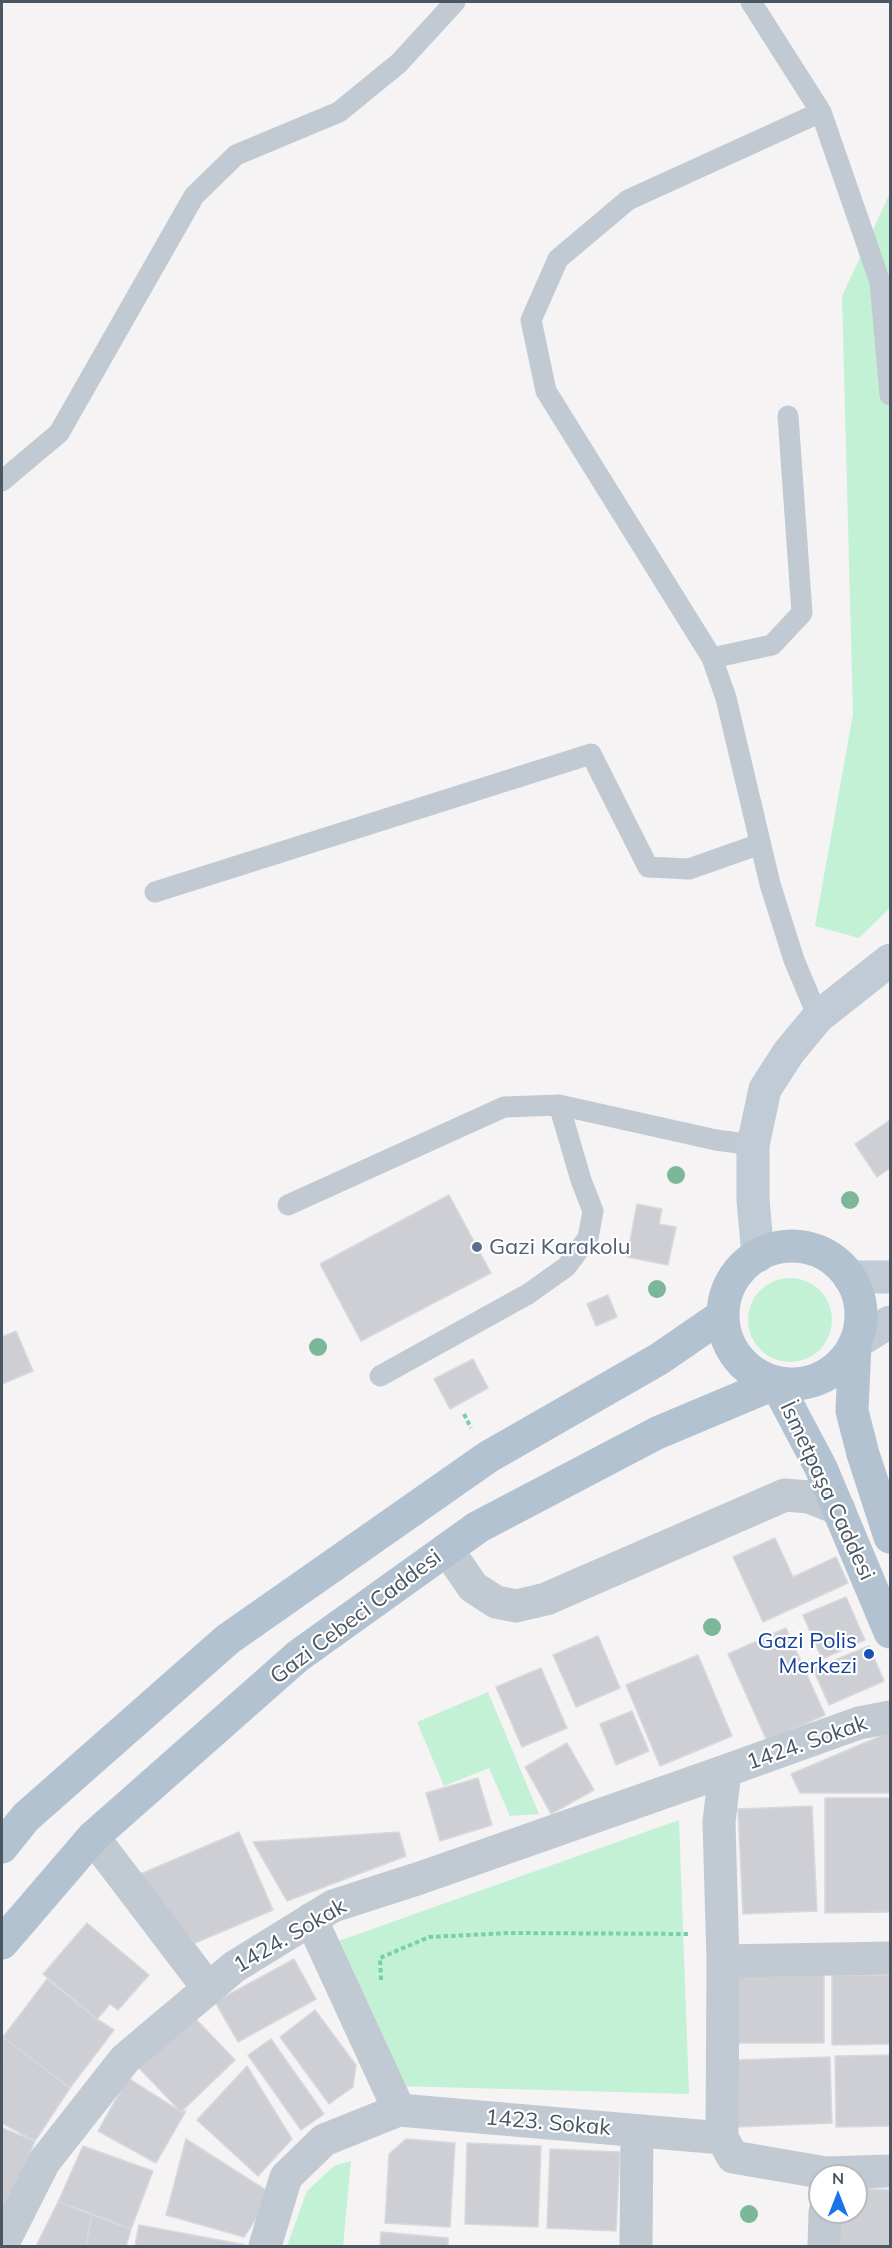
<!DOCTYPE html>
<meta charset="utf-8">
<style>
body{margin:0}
#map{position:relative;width:892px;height:2248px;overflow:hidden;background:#f5f3f3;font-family:Mulish,sans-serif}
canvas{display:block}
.frame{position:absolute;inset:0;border:3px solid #4a5661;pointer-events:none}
.north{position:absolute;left:808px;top:2164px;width:60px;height:60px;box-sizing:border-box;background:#fff;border:2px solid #b7bbc0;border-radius:50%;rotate:0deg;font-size:16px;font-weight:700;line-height:24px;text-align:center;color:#4a5661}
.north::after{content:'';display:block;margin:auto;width:21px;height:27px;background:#1a73e8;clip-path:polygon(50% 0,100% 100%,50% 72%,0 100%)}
</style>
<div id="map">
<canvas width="892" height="2248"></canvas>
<div class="frame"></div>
<div class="north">N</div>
</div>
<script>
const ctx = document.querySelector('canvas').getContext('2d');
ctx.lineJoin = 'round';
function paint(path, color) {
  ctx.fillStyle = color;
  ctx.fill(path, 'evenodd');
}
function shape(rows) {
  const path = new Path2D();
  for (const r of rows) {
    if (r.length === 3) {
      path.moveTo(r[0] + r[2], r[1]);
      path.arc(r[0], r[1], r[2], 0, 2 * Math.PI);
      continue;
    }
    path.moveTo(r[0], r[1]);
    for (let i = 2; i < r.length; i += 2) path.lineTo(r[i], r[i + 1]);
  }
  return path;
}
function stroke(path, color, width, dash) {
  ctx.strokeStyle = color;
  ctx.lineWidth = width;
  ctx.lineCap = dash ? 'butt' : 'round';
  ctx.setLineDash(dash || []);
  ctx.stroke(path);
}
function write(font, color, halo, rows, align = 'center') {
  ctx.font = font + ' Mulish,sans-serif';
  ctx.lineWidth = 4.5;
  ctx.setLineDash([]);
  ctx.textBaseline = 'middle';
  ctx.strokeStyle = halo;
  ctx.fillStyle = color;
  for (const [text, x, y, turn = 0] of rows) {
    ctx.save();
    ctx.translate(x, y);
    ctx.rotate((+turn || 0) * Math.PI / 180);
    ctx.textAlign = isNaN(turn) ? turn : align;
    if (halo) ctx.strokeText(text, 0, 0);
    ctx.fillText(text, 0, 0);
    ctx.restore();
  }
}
paint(shape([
 [890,193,890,908,859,938,815,926,853,714,842,296],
 [790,1320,42],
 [488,1692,539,1814,510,1816,489,1768,444,1786,417,1722],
 [679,1820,689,2094,397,2086,333,1943],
 [351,2161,343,2246,287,2246,307,2191,334,2166]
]), '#c3f1d5');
const building = shape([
 [890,1120,890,1168,877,1177,855,1144,890,1120],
 [449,1195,491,1273,361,1341,320,1264,449,1195],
 [637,1204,662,1209,659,1224,676,1227,668,1265,627,1257,637,1204],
 [608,1295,617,1317,596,1326,587,1304,608,1295],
 [16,1331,33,1371,2,1384,2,1337,16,1331],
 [473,1359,488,1388,450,1409,434,1379,473,1359],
 [775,1538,793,1577,836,1557,848,1583,763,1622,733,1557,775,1538],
 [846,1597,865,1640,822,1659,803,1615,846,1597],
 [786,1628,825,1715,767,1741,728,1654,786,1628],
 [598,1636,620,1688,576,1707,553,1655,598,1636],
 [869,1646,884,1681,829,1705,813,1669,869,1646],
 [698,1655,732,1736,660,1766,626,1685,698,1655],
 [541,1668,567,1728,522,1747,496,1687,541,1668],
 [632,1711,649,1751,616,1765,600,1724,632,1711],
 [890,1732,890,1793,800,1793,791,1774,890,1732],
 [567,1743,594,1790,551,1814,525,1767,567,1743],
 [478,1778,492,1825,440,1841,426,1793,478,1778],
 [825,1798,890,1798,890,1912,825,1913,825,1798],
 [812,1806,817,1911,743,1914,738,1809,812,1806],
 [239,1832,273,1910,195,1943,131,1878,239,1832],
 [399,1832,406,1856,287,1901,253,1842,399,1832],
 [87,1923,149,1975,118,2010,110,2004,97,2019,43,1974,87,1923],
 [294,1959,316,1999,238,2042,215,2002,294,1959],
 [734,1974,824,1974,824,2043,734,2043,734,1974],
 [832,1975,890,1975,890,2044,832,2045,832,1975],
 [47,1979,97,2019,114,2030,70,2088,3,2037,47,1979],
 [315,2010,356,2065,353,2087,329,2104,280,2037,315,2010],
 [192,2015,235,2060,181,2112,138,2067,192,2015],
 [3,2037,70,2088,35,2141,2,2123,3,2037],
 [271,2039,324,2114,301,2130,248,2055,271,2039],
 [890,2055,890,2126,836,2127,835,2056,890,2055],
 [830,2057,832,2123,736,2127,735,2060,830,2057],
 [247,2066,292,2139,258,2176,197,2120,247,2066],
 [128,2078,181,2112,186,2111,156,2163,98,2131,128,2078],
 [2,2128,35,2141,4,2218,2,2217,2,2128],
 [186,2139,272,2194,244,2237,166,2215,186,2139],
 [406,2139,455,2143,450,2227,385,2223,389,2154,406,2139],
 [467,2143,541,2146,538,2227,465,2224,467,2143],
 [83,2146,153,2171,131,2229,58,2202,83,2146],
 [550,2149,620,2152,616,2231,547,2228,550,2149],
 [856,2188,890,2190,890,2246,837,2246,839,2212,856,2212,856,2188],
 [58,2202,92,2214,86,2246,36,2246,58,2202],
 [92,2214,131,2229,126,2246,86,2246,92,2214],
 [139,2225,246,2245,245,2246,135,2246,139,2225],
 [381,2232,448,2238,448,2246,380,2246,381,2232]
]);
paint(building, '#cdcfd5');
stroke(building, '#d7d9de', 1.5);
stroke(shape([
 [464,1414,471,1428],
 [381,1980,380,1958,429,1937,510,1933,688,1934]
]), '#7ad0a6', 4, [4.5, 3]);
stroke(shape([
 [751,2,821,112,880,282,890,395],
 [2,481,59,433,194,196,236,155,339,112,399,63,455,2],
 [712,658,772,645,802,613,788,416],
 [155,892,591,754,648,867,689,869,760,844],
 [818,1017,794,960,770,884,726,698,712,658,546,391,531,320,558,259,628,200,821,112],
 [288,1205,504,1107,559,1105,716,1140,753,1145],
 [380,1376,528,1294,566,1267,588,1238,593,1211,581,1180,559,1105]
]), '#c1cad2', 21);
stroke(shape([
 [447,1549,473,1587,496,1602,516,1606,546,1599,785,1495,809,1497,839,1509],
 [93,1837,208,1988],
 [311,1919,399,2110],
 [723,1961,890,1958],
 [722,2138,723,1961,719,1822,725,1771,859,1723,890,1717],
 [2,2245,44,2162,125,2059,234,1967,333,1906,420,1878,725,1771],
 [265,2246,286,2177,324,2140,399,2110,722,2138,733,2157,826,2173,890,2171],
 [636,2246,637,2131],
 [824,2246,825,2212]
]), '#c1cad2', 33);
stroke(shape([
 [758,1256,753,1200,753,1145,765,1089,789,1052,818,1017,890,960],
 [849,1277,890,1277],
 [855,1343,890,1322]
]), '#c1cbd6', 33);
stroke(shape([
 [792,1315,69],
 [855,1343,852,1411,863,1454,890,1537],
 [776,1383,821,1468,890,1632],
 [2,1847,26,1817,228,1639,488,1457,659,1359,723,1315],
 [2,1943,93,1837,298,1656,478,1527,657,1433,776,1383]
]), '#b3c2d1', 33);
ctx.fillStyle = '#7bb799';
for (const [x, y] of [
 [676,1175],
 [850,1200],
 [657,1289],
 [318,1347],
 [712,1627],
 [749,2214]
]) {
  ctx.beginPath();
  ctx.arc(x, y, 9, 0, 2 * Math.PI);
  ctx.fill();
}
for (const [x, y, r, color] of [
 [477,1247,6,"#5c6f8a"],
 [869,1654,6,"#1a4fb4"]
]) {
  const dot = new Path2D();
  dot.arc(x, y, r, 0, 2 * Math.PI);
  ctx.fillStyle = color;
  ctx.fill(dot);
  stroke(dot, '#fff', 2);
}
write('22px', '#4e5e75', '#fff', [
 ["Gazi Karakolu",489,1247]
], 'left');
write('22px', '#4a5661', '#fff', [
 ["İsmetpaşa Caddesi",827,1491,65],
 ["Gazi Cebeci Caddesi",356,1617,-37],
 ["1424. Sokak",807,1743,-19],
 ["1424. Sokak",290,1936,-30],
 ["1423. Sokak",548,2123,5]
]);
write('22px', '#164399', '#fff', [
 ["Gazi Polis",857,1641],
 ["Merkezi",857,1666]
], 'right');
</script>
